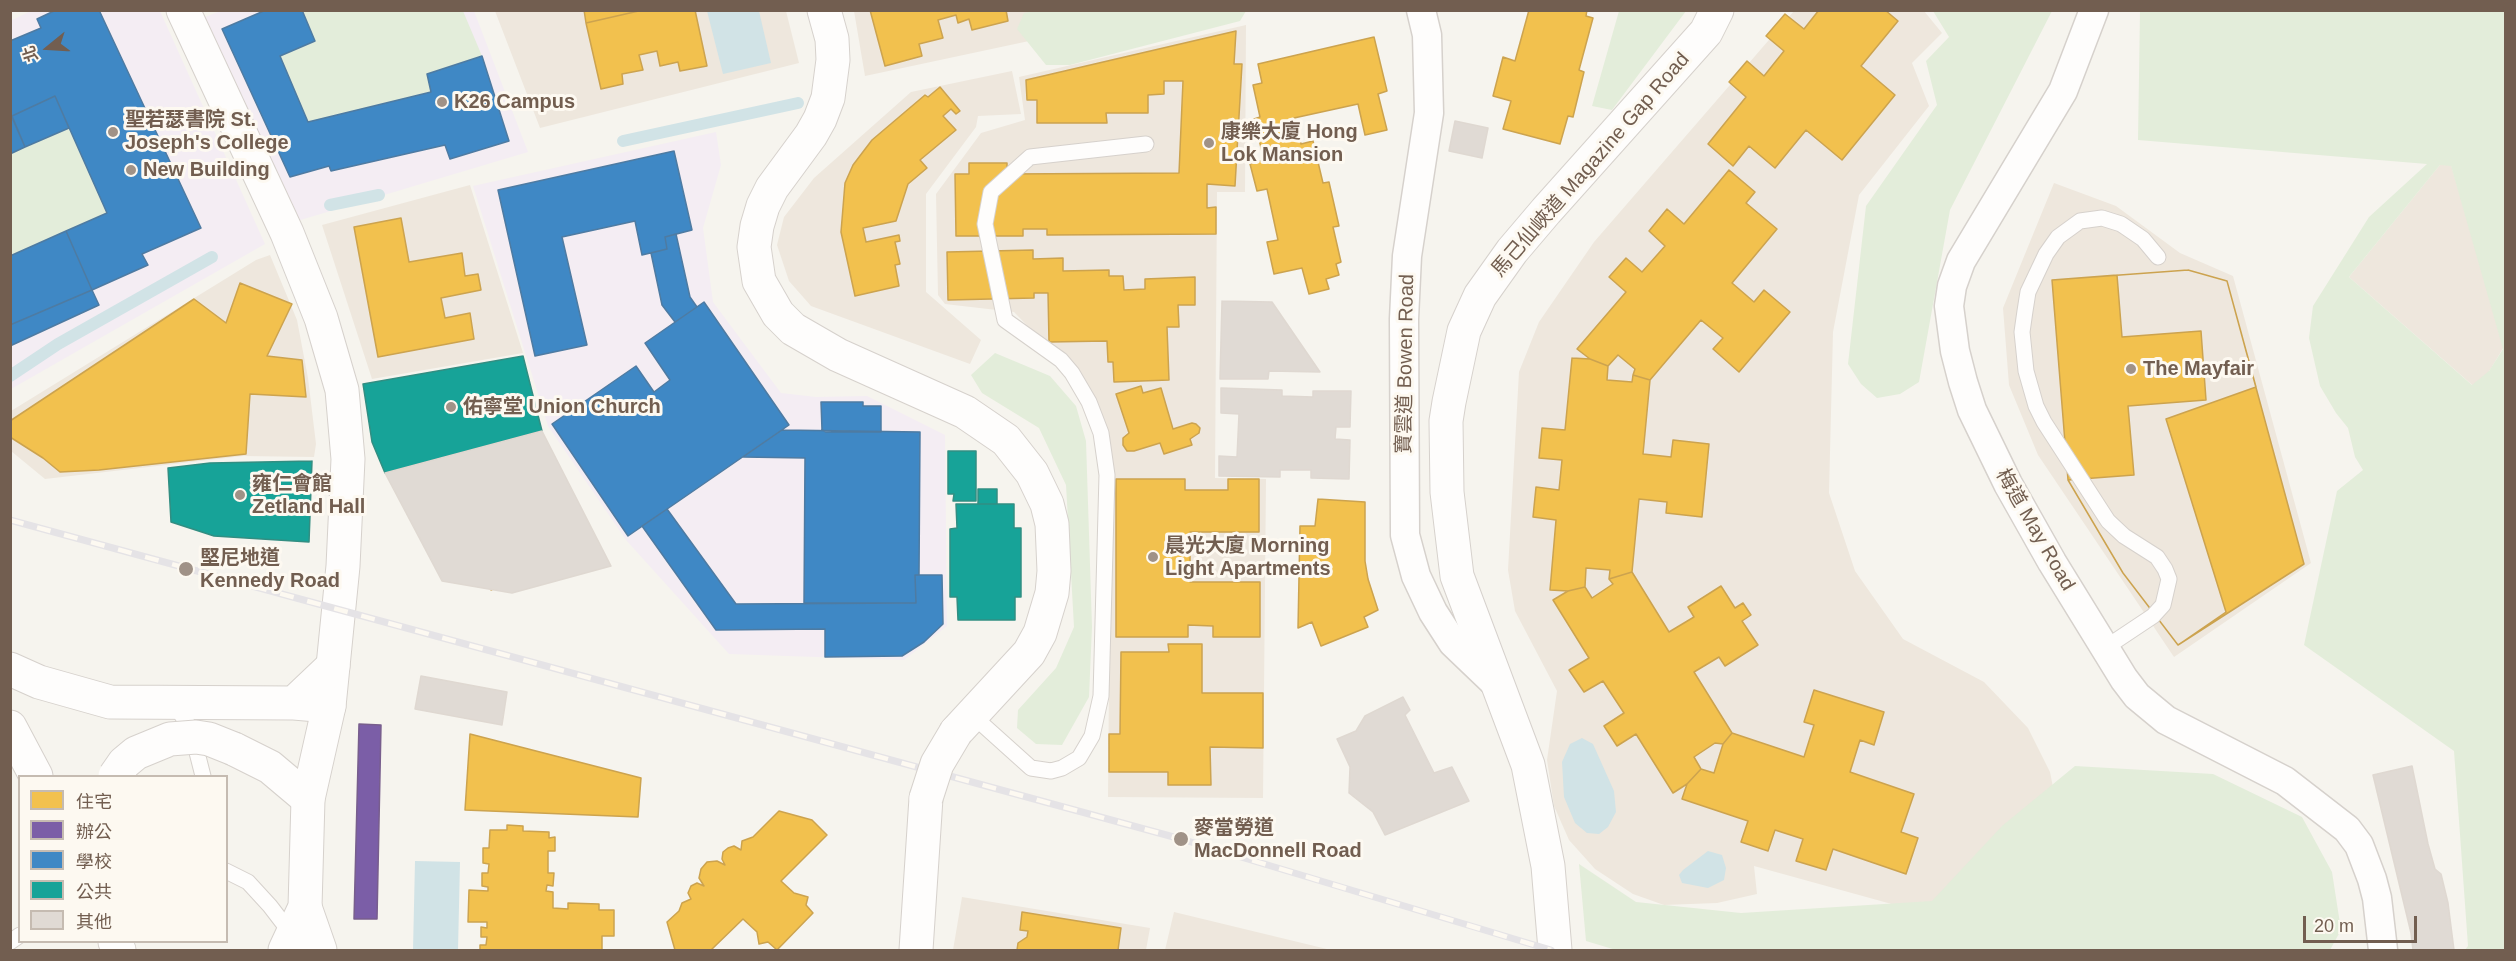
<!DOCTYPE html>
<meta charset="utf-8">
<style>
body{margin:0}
#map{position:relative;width:2516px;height:961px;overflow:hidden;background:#f6f4ee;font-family:Helvetica,"Noto Sans TC",sans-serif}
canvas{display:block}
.frame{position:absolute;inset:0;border:12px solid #725e50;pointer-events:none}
.legend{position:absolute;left:18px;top:775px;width:210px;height:168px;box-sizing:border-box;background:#fdf9f1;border:2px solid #c5bbb1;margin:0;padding:8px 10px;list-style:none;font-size:18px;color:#725e50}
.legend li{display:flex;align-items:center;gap:12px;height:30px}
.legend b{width:30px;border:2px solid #c5bbb1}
.north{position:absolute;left:18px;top:18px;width:60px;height:60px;-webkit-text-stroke:4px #fdf9f1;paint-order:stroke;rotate:252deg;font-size:16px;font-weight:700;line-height:24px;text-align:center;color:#725e50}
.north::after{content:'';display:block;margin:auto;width:21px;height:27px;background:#725e50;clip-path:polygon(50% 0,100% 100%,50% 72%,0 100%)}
.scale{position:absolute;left:2303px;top:916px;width:114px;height:27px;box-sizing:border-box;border:3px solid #725e50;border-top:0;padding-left:8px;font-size:18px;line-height:21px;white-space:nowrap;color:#725e50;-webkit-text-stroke:4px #fdf9f1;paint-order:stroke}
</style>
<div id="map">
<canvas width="2516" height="961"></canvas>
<div class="frame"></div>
<ul class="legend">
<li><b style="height:16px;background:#f2c14e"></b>住宅</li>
<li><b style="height:16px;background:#7b5ea7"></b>辦公</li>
<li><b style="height:16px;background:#3f88c5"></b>學校</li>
<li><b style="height:16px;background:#17a398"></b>公共</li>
<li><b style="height:16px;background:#e0dad4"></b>其他</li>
</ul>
<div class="north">北</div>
<div class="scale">20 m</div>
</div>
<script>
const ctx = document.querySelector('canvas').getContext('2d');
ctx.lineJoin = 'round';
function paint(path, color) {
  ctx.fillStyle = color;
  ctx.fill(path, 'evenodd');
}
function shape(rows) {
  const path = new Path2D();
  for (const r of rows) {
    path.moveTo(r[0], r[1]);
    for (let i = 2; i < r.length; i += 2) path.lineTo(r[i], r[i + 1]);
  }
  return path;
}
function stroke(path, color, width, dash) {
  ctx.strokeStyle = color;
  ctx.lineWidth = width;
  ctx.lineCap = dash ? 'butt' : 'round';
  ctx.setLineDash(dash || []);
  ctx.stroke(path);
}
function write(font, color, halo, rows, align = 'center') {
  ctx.font = font + ' Helvetica,"Noto Sans TC",sans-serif';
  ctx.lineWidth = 6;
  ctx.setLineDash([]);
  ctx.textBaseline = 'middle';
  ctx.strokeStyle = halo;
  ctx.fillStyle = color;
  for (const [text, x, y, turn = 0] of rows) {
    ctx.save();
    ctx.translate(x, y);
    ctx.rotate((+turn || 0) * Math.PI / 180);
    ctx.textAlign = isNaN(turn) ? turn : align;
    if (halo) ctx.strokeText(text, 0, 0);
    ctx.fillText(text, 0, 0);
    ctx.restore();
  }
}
paint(shape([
 [495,11,786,11,799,63,540,128],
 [854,11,1071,11,1076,31,865,76],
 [1794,11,1924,11,1942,33,1912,63,1929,106,1859,195,1833,332,1829,493,1855,571,1903,639,1984,682,2028,728,2050,772,2063,838,1935,916,1754,866,1757,894,1717,903,1664,905,1633,894,1595,869,1569,840,1554,806,1547,760,1557,691,1515,611,1508,570,1519,372,1539,322,1594,242],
 [1246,25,1245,192,1217,192,1215,478,1266,479,1263,798,1108,797,1111,451,1098,403,1063,352,1047,346,1014,312,945,304,938,295,936,194,981,133,1025,120,1019,77],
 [1012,71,1021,114,978,116,976,127,926,194,926,292,981,340,970,364,811,306,789,281,777,245,784,217,814,178,911,92],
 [2448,155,2505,345,2478,390,2349,277],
 [2054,183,2116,206,2180,253,2233,276,2311,563,2174,657,2038,455,2009,385,2003,308],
 [470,185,523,353,372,379,322,225],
 [270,255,297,320,308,378,316,444,314,457,243,456,45,479,11,451,11,411,256,260],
 [962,897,1150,928,1146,950,953,950],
 [1174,912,1331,950,1165,950]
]), '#eee7dd');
paint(shape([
 [223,10,474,11,528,152,287,224,195,21],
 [31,11,160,11,265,244,11,389,10,21],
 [716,132,721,165,703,228,713,302,781,393,816,397,867,396,945,435,947,626,904,660,729,654,626,540,548,426,473,186]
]), '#f4edf3');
paint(shape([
 [302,10,463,11,482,56,427,74,431,92,308,122,280,56,315,41],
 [1035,11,1036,10,1246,11,1240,21,1070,65,1046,65,1017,29,1024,13],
 [1619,11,1686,11,1612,110,1592,106],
 [1933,11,2052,11,1950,210,1919,382,1900,394,1877,398,1861,384,1848,364,1866,206,1937,105,1926,61,1949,37],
 [2140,11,2505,11,2505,950,2465,950,2468,946,2454,751,2304,645,2337,491,2363,470,2355,457,2348,428,2336,413,2320,386,2309,338,2313,306,2369,217,2427,164,2138,140],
 [2440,165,2451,166,2503,349,2489,371,2472,385,2349,277],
 [69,128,107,213,11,256,10,154],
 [995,353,1050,376,1076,406,1086,441,1092,627,1089,697,1062,745,1036,744,1017,728,1018,710,1056,668,1074,627,1066,485,1039,428,982,393,971,375],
 [2075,766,2213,774,2302,817,2332,872,2341,930,2330,950,1616,950,1586,941,1579,864,1636,902,1741,913,1932,901,2002,826]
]), '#e3edda');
paint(shape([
 [707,11,759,11,771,63,723,74],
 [1582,738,1593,744,1614,791,1616,812,1608,827,1599,834,1587,833,1575,823,1564,797,1562,762,1570,744],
 [1708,851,1722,855,1726,868,1724,880,1708,888,1682,883,1679,875,1683,870],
 [415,861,460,862,458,950,413,950]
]), '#d1e3e6');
const homes = shape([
 [584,10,643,10,586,23,584,10],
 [643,10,695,10,707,66,680,71,678,62,660,66,657,51,639,55,643,70,622,74,623,84,601,89,586,23,643,10],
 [870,10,1006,10,1008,21,972,30,969,19,958,23,956,15,938,20,943,38,919,44,922,56,885,66,870,10],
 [1529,10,1587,10,1586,16,1593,18,1579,70,1584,72,1573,117,1568,116,1560,144,1503,129,1511,101,1493,96,1503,57,1515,61,1529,10],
 [1819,10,1885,10,1898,21,1861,66,1895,95,1842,160,1806,130,1775,168,1749,146,1733,166,1708,144,1746,97,1729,82,1747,61,1764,76,1784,51,1766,36,1785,14,1804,29,1819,10],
 [1236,31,1234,64,1242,64,1235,186,1207,184,1207,208,1216,207,1216,234,1047,235,1047,229,1023,229,1023,236,956,236,955,174,969,174,969,163,1007,163,1007,174,1179,173,1183,81,1164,81,1164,94,1148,95,1148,113,1106,113,1107,123,1037,123,1037,100,1027,100,1026,80,1236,31],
 [1374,37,1387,91,1378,94,1387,130,1365,135,1358,104,1294,118,1301,144,1313,141,1323,183,1329,182,1339,226,1333,227,1341,262,1336,264,1339,275,1326,279,1329,289,1309,294,1302,268,1274,274,1267,242,1278,240,1267,189,1257,191,1250,164,1264,160,1254,119,1260,117,1253,85,1262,83,1258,64,1374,37],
 [940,87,960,111,956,114,951,109,943,116,956,130,920,160,927,168,908,184,896,221,863,228,866,242,899,235,900,241,895,242,900,264,895,265,899,286,855,296,841,232,845,183,853,165,872,140,925,95,928,97,940,87],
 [1729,170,1755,192,1746,203,1777,229,1732,283,1754,302,1764,290,1790,312,1739,372,1713,349,1723,338,1701,320,1650,380,1633,375,1635,369,1618,355,1608,366,1590,359,1577,349,1626,292,1609,277,1626,258,1642,272,1665,246,1649,231,1667,209,1684,224,1729,170],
 [401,218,409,262,462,253,465,276,478,274,481,290,441,298,445,318,470,313,474,339,378,357,354,227,401,218],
 [1033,250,1033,259,1063,258,1063,271,1109,270,1109,276,1123,276,1124,290,1145,289,1145,279,1195,277,1195,305,1178,305,1179,327,1167,327,1169,380,1114,382,1113,362,1108,362,1107,341,1049,342,1048,293,1034,293,1034,298,948,300,947,252,1033,250],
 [2188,270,2227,281,2256,387,2166,419,2226,612,2178,645,2123,573,2068,480,2052,280,2188,270],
 [2188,270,2227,281,2304,564,2178,645,2123,573,2068,480,2052,280,2188,270],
 [2117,275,2122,337,2201,331,2206,400,2128,406,2134,475,2068,480,2052,280,2117,275],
 [240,283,292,304,267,356,302,360,306,397,250,394,246,454,99,470,60,472,43,458,10,437,10,421,194,299,226,323,240,283],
 [1572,358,1590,359,1608,366,1607,380,1632,382,1633,375,1650,380,1643,454,1671,457,1673,440,1709,444,1702,517,1666,513,1667,502,1639,499,1632,572,1609,579,1610,570,1586,568,1585,587,1568,591,1550,590,1556,520,1533,517,1536,487,1559,490,1562,460,1539,458,1542,428,1565,430,1572,358],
 [1141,386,1143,393,1161,388,1173,429,1192,423,1196,424,1200,428,1199,433,1190,439,1192,445,1164,454,1160,443,1134,451,1127,451,1123,445,1123,438,1129,433,1116,394,1141,386],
 [447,449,462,479,483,467,480,462,499,452,503,460,494,464,498,471,507,467,534,520,525,525,529,533,538,528,543,538,524,548,519,539,498,550,513,579,491,590,425,461,447,449],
 [1116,479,1185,479,1185,490,1228,490,1228,479,1259,479,1259,532,1190,532,1190,582,1260,582,1260,637,1213,637,1213,626,1188,625,1188,637,1116,637,1116,479],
 [1318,499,1365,502,1365,561,1368,579,1378,610,1364,617,1368,627,1321,646,1312,622,1298,628,1300,526,1315,526,1318,499],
 [1632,572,1669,632,1694,617,1688,607,1721,586,1735,608,1743,603,1751,615,1742,621,1758,645,1725,666,1719,657,1694,672,1732,733,1723,744,1715,743,1694,757,1701,769,1687,784,1673,793,1636,734,1617,746,1604,726,1624,713,1603,681,1584,692,1569,670,1589,658,1553,600,1568,591,1585,587,1592,598,1613,584,1609,579,1632,572],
 [1168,644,1202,644,1202,693,1263,693,1263,748,1210,747,1211,785,1168,785,1168,772,1109,772,1109,734,1120,734,1121,652,1169,652,1168,644],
 [1814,690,1884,712,1874,745,1860,740,1850,772,1914,794,1901,832,1918,838,1906,874,1833,849,1826,870,1796,861,1803,839,1775,830,1768,851,1741,842,1748,821,1682,799,1687,784,1701,769,1714,773,1723,744,1732,733,1804,757,1814,725,1804,722,1814,690],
 [470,734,641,778,638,817,465,810,470,734],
 [779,811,812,820,827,835,781,881,794,893,808,897,806,905,813,913,777,950,768,942,759,944,757,932,743,919,711,950,675,950,667,922,679,911,682,903,691,899,688,893,691,886,697,883,704,886,699,878,701,869,707,862,717,861,725,865,722,859,723,852,728,848,734,846,741,850,742,841,753,837,779,811],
 [507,825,523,826,523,831,549,832,549,838,555,837,555,851,548,851,548,873,554,873,553,886,547,885,546,891,553,892,553,908,568,909,568,903,599,904,599,910,614,910,614,936,602,936,602,950,480,950,480,945,486,945,487,937,481,937,481,927,487,928,487,922,468,922,469,890,488,891,488,887,482,886,482,873,488,873,489,864,483,863,483,848,489,848,490,830,507,830,507,825],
 [1022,912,1121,928,1118,950,1017,950,1018,943,1027,937,1028,931,1020,930,1022,912]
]);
paint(homes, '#f2c14e');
stroke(homes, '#cca34f', 1.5);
const offices = shape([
 [359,724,381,725,377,919,354,919,359,724]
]);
paint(offices, '#7b5ea7');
stroke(offices, '#785e8d', 1.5);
const schools = shape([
 [56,10,99,10,201,228,142,254,148,265,92,290,66,231,107,213,55,96,12,116,10,113,10,41,41,28,37,19,56,10],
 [266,10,302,10,315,41,280,56,308,122,431,92,427,74,482,56,509,141,450,159,445,145,331,171,329,166,290,177,222,29,266,10],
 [55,96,69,128,25,147,12,116,55,96],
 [10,113,25,147,10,154,10,113],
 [674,151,692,230,665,237,667,249,642,255,635,221,562,237,587,345,535,356,498,190,674,151],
 [66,231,92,290,10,325,10,256,66,231],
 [676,234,690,297,697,307,675,322,662,305,651,253,667,249,665,237,676,234],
 [92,290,99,305,10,346,10,325,92,290],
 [704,302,789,425,628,536,552,424,636,366,654,392,670,380,645,343,704,302],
 [821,402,863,402,863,406,881,406,881,432,826,432,822,430,821,402],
 [782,430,920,432,919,575,915,575,916,603,804,603,805,458,743,457,782,430],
 [667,509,736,604,916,603,915,575,942,575,943,624,924,642,902,656,825,657,825,629,716,630,642,526,667,509]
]);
paint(schools, '#3f88c5');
stroke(schools, '#4e7ba2', 1.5);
const public = shape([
 [523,356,542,431,385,473,372,442,363,384,523,356],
 [948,451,976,451,976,501,953,501,954,494,948,494,948,451],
 [312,461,309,542,214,536,171,522,168,468,210,463,312,461],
 [978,489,997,489,997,504,978,504,978,489],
 [956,504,1014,504,1014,528,1021,528,1021,597,1015,597,1015,620,958,620,957,597,950,597,950,529,957,528,956,504]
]);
paint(public, '#17a398');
stroke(public, '#328e82', 1.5);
stroke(shape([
 [623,141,798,103],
 [330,205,379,195],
 [10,376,58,344,212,257]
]), '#d1e3e6', 12);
const building = shape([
 [1455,121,1488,128,1482,158,1449,151,1455,121],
 [1222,301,1272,302,1320,372,1269,371,1268,379,1220,379,1222,301],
 [1221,388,1282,390,1282,396,1313,397,1313,391,1351,391,1350,427,1336,427,1335,439,1350,440,1349,479,1311,478,1311,470,1280,470,1280,477,1219,476,1219,456,1237,457,1239,414,1221,413,1221,388],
 [542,431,611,566,512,593,442,581,385,473,542,431],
 [421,676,507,692,502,725,415,709,421,676],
 [1403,697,1410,710,1405,715,1434,773,1452,767,1469,801,1385,835,1373,812,1349,793,1350,767,1337,739,1356,731,1365,716,1403,697],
 [2412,766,2428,844,2435,869,2441,874,2448,903,2454,950,2413,950,2411,933,2373,775,2412,766]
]);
paint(building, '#e0dad4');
stroke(building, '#dfd8d1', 1.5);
const service = shape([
 [2105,648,2153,616,2163,605,2169,579,2165,569,2157,557,2124,536,2108,521,2044,422,2036,406,2026,371,2022,332,2025,311,2028,292,2046,254,2058,237,2080,221,2102,218,2121,224,2143,239,2158,257],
 [173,702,191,729,203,776],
 [972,715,1031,768,1051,771,1062,768,1079,758,1092,736,1101,696,1107,475,1101,433,1089,402,1072,373,1061,360,1005,320,985,224,991,192,1030,157,1146,144],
 [226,871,248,882,270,906,293,936],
 [10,942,20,935]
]);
const minor = shape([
 [1421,10,1427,35,1429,113,1407,256,1404,319,1405,535,1416,576,1433,612,1453,643,1499,687],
 [2094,10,2063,91,1961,261,1952,286,1949,306,1955,351,1963,382,1972,410,2008,484,2052,562,2124,679,2137,696,2166,720,2285,781,2347,829,2359,845,2372,879,2377,898,2383,950]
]);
const tertiary = shape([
 [183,10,287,233,321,318,342,390,348,459,343,566,329,706,308,799,305,907,285,950],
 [824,10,832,39,833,60,828,98,820,119,811,135,772,188,763,206,757,226,754,247,759,281,778,314,793,329,838,355,965,412,1006,440,1032,473,1047,504,1052,524,1054,571,1052,593,1040,633,1029,653,956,732],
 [916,950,926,798]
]);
const secondary = shape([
 [10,669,39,682,110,702,294,703,329,706],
 [294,703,333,666],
 [10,727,36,776],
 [234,749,270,767,308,799],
 [305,907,320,950],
 [115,942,119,950],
 [1555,950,1548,866,1528,765,1457,576,1447,492,1446,421,1449,402,1464,331,1480,296,1512,251,1546,211,1706,32,1717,10]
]);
stroke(service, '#d6d1cc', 17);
stroke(minor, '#d6d1cc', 31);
stroke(tertiary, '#d6d1cc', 35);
stroke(secondary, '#d6d1cc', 35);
stroke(service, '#fefdfc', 15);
stroke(minor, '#fefdfc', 28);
stroke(tertiary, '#fefdfc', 33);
stroke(secondary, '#fefdfc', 33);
const rail = shape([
 [10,520,1181,839,1551,950]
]);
stroke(rail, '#e5e3e6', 7);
stroke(rail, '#fdf9f1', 4.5, [14]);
const tertiaryBridge = shape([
 [926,798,937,764,956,732]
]);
const secondaryBridge = shape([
 [115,776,124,763,136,753,170,739,196,737,209,739,234,749]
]);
stroke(tertiaryBridge, '#d6d1cc', 35, []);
stroke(secondaryBridge, '#d6d1cc', 35, []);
stroke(tertiaryBridge, '#fefdfc', 33);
stroke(secondaryBridge, '#fefdfc', 33);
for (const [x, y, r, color] of [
 [442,102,6,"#a09287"],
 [113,132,6,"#a09287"],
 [1209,143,6,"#a09287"],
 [131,170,6,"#a09287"],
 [2131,369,6,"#a09287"],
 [451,407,6,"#a09287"],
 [240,495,6,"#a09287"],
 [1153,557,6,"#a09287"],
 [186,569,8,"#a09287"],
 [1181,839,8,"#a09287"]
]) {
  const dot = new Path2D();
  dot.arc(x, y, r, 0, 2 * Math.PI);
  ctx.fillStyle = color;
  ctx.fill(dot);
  stroke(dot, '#fdf9f1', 2);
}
write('bold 20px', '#725e50', '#fdf9f1', [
 ["K26 Campus",454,102],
 ["聖若瑟書院 St.",125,120],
 ["Joseph's College",125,143],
 ["康樂大廈 Hong",1221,132],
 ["Lok Mansion",1221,155],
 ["New Building",143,170],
 ["The Mayfair",2143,369],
 ["佑寧堂 Union Church",463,407],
 ["雍仁會館",252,484],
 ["Zetland Hall",252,507],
 ["晨光大廈 Morning",1165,546],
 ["Light Apartments",1165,569],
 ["堅尼地道",200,558],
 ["Kennedy Road",200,581],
 ["麥當勞道",1194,828],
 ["MacDonnell Road",1194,851]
], 'left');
write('20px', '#725e50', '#fdf9f1', [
 ["馬己仙峽道 Magazine Gap Road",1591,165,-49],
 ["寶雲道 Bowen Road",1406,364,-89],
 ["梅道 May Road",2035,530,60]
]);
</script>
